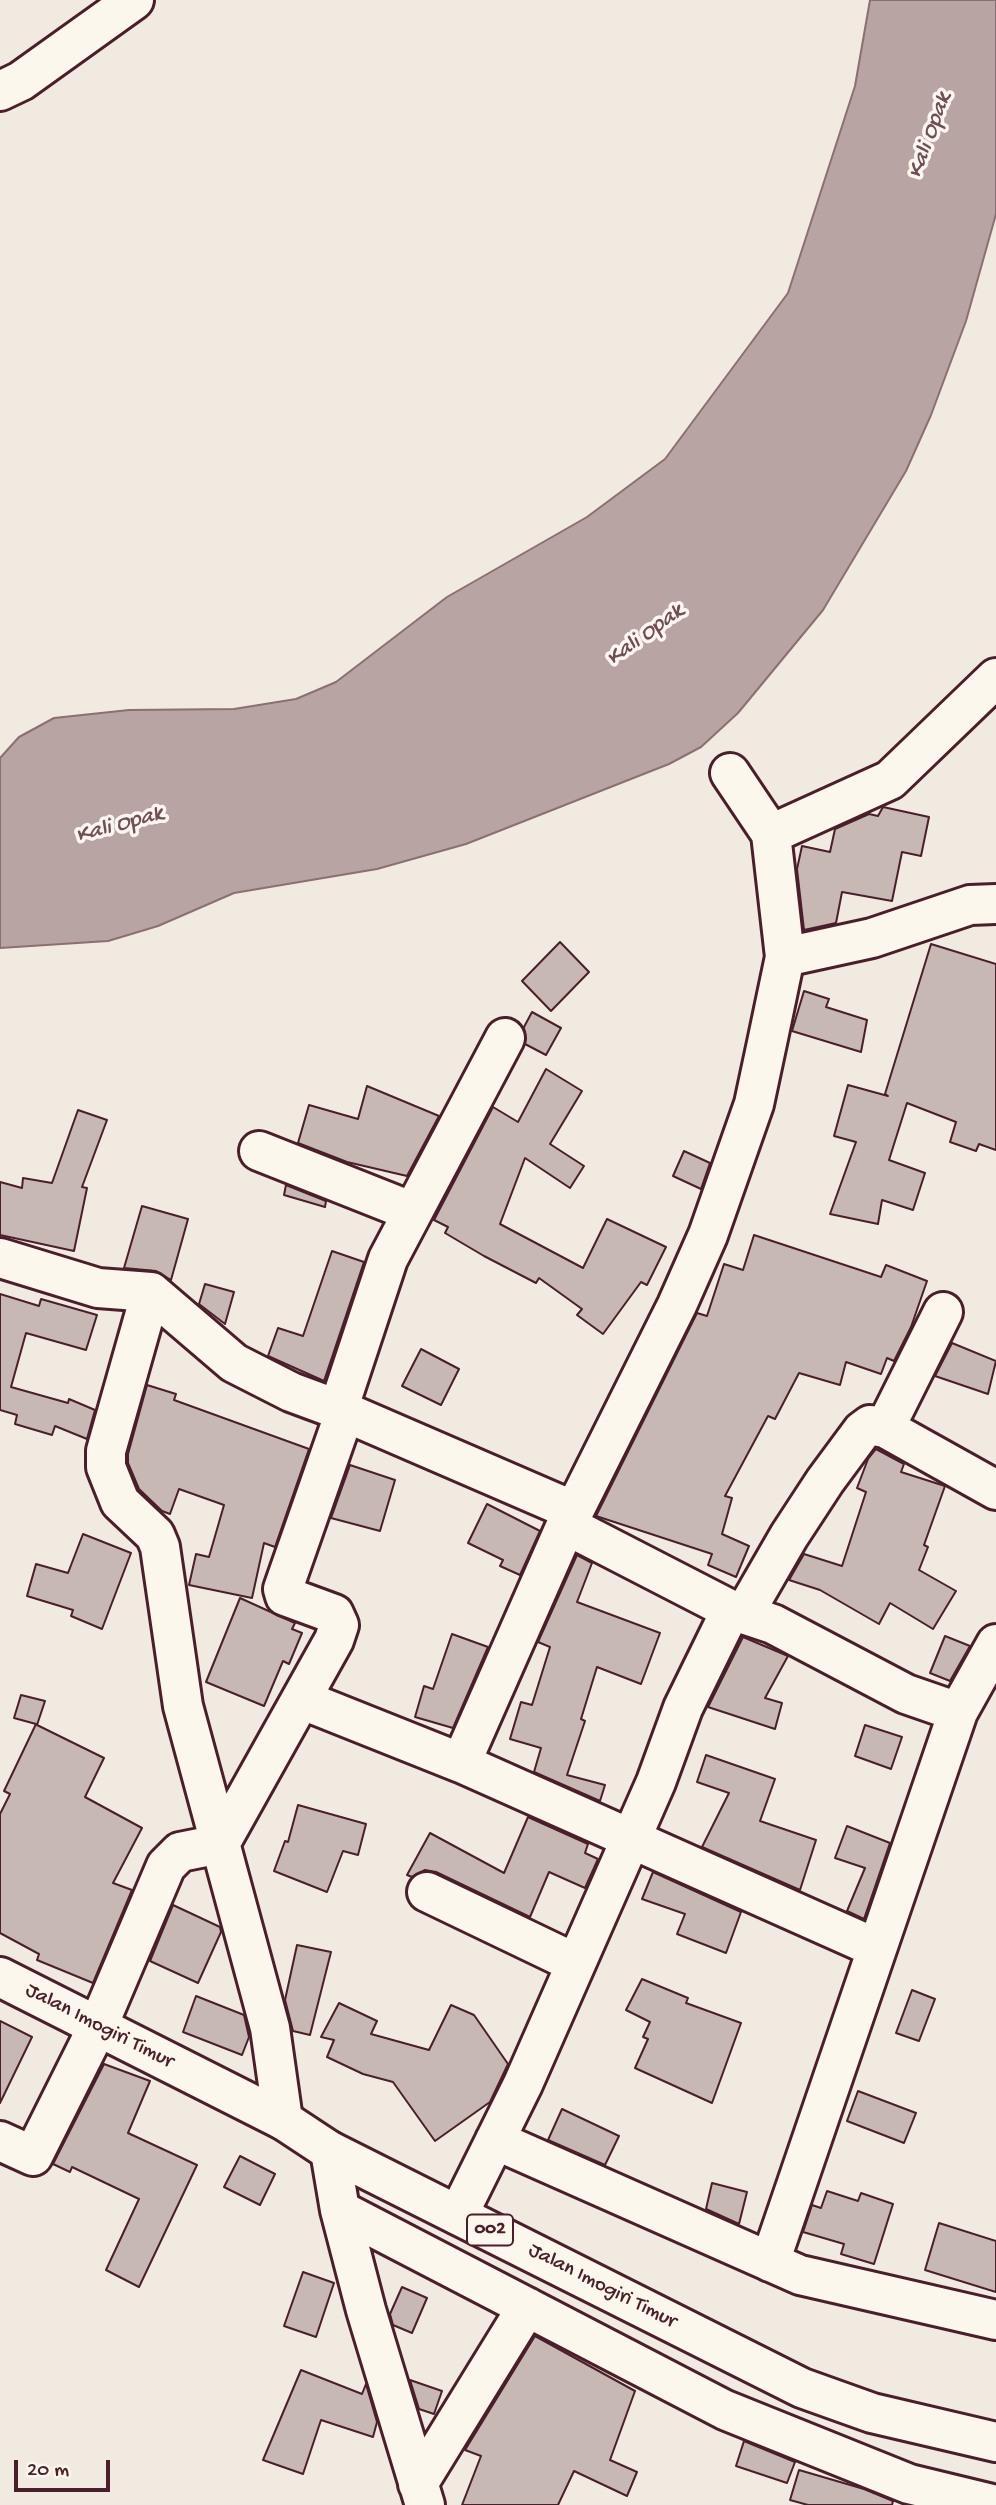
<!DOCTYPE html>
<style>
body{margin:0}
#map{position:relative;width:996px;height:2505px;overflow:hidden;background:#f0eae0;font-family:"Gochi Hand",sans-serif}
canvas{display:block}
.scale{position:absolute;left:14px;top:2460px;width:96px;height:32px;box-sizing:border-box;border:4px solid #4a1f2b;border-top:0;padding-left:9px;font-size:21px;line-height:24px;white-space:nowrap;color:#4a1f2b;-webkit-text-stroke:5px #fbf7ec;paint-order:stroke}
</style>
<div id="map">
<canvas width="996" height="2505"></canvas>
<div class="scale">20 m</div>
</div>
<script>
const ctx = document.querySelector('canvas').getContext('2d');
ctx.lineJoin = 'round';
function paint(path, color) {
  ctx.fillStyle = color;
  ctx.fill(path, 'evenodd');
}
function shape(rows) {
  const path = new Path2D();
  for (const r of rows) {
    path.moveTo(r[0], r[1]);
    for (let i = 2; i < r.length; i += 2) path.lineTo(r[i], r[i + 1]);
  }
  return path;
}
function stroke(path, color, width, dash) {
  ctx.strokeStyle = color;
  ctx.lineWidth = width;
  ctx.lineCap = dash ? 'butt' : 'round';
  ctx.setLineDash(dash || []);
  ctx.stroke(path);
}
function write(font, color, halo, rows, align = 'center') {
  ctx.font = font + ' "Gochi Hand",sans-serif';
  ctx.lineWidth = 7;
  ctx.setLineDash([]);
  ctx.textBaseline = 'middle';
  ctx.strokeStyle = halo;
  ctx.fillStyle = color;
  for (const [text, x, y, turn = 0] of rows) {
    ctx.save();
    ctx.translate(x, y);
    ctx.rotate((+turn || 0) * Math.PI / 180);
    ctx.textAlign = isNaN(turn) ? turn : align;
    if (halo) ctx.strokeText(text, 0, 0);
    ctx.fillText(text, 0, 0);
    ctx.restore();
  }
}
const water = shape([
 [870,0,996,0,996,214,966,321,931,415,906,471,823,610,738,713,701,747,669,764,466,844,377,869,234,893,158,926,108,941,0,948,0,758,19,737,54,718,129,710,234,709,296,699,336,682,447,597,587,517,665,459,788,293,855,86,870,0]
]);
paint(water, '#b8a4a2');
stroke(water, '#8c6f72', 2);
const building = shape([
 [883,807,929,817,921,856,902,852,892,901,842,892,836,923,804,930,797,869,802,846,830,852,835,829,869,814,878,816,883,807],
 [560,942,589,972,551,1011,522,981,560,942],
 [931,944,996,964,996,1150,979,1144,976,1151,950,1142,956,1122,907,1103,889,1160,925,1173,913,1210,882,1200,878,1224,830,1214,856,1142,834,1136,848,1085,888,1096,885,1094,931,944],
 [804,991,829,999,826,1007,867,1020,861,1052,792,1031,804,991],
 [532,1012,561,1028,546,1055,525,1044,524,1027,532,1012],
 [546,1069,582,1091,550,1144,584,1166,570,1188,525,1158,500,1224,583,1268,607,1219,666,1247,647,1285,641,1282,603,1334,577,1315,582,1309,539,1278,536,1283,484,1256,445,1233,448,1227,434,1220,493,1107,518,1122,546,1069],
 [367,1086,439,1116,407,1176,347,1162,298,1143,309,1105,358,1119,367,1086],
 [78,1110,107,1120,82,1187,87,1188,74,1251,0,1235,0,1182,22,1188,23,1178,52,1183,78,1110],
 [684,1151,710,1163,701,1189,673,1176,684,1151],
 [286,1185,326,1201,325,1207,284,1195,286,1185],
 [142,1206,188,1219,171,1280,156,1271,124,1268,142,1206],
 [754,1235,881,1277,886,1265,927,1281,911,1327,894,1361,887,1358,881,1374,846,1362,840,1385,799,1373,775,1419,768,1416,725,1496,732,1498,722,1534,749,1546,736,1577,708,1565,712,1554,596,1516,697,1313,707,1316,724,1264,743,1270,754,1235],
 [332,1251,364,1262,324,1381,268,1356,278,1328,303,1336,332,1251],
 [205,1284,234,1292,225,1324,199,1304,205,1284],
 [0,1294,39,1306,41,1299,97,1315,86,1350,26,1333,11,1387,68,1403,69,1399,95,1410,87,1439,55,1426,52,1435,15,1424,17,1415,0,1410,0,1294],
 [952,1343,996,1361,988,1394,935,1376,952,1343],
 [421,1349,459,1369,441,1405,402,1386,421,1349],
 [147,1385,176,1394,174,1400,309,1449,275,1547,264,1543,252,1598,189,1585,196,1554,209,1557,224,1505,179,1489,170,1514,162,1511,139,1489,128,1463,128,1454,147,1385],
 [876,1449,904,1464,901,1472,945,1486,924,1545,928,1547,919,1570,956,1591,933,1629,890,1603,879,1624,820,1590,789,1580,804,1554,842,1566,866,1492,857,1488,868,1459,876,1449],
 [350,1465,395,1480,380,1531,331,1518,350,1465],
 [487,1504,540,1531,520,1575,500,1566,503,1560,468,1543,487,1504],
 [83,1534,131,1553,102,1629,71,1616,73,1610,27,1596,36,1564,68,1573,83,1534],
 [577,1555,592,1563,577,1602,660,1633,641,1684,597,1667,581,1719,585,1721,567,1775,605,1785,600,1801,534,1772,541,1748,510,1739,521,1702,532,1705,550,1647,538,1642,577,1555],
 [240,1598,295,1623,292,1629,302,1633,289,1664,283,1661,264,1706,206,1682,240,1598],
 [452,1634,488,1647,453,1728,415,1717,424,1686,433,1689,452,1634],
 [945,1636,970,1646,950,1681,930,1673,945,1636],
 [743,1637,788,1656,765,1698,782,1703,775,1729,708,1707,743,1637],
 [21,1695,45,1701,37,1725,104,1758,85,1797,142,1828,113,1883,132,1890,93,1983,37,1960,39,1954,0,1933,0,1814,10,1794,4,1791,36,1724,14,1718,21,1695],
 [865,1725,902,1737,891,1769,855,1756,865,1725],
 [706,1755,775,1779,760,1821,816,1840,800,1890,702,1847,729,1793,697,1782,706,1755],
 [298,1805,366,1824,358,1855,343,1851,327,1892,274,1871,285,1841,288,1842,298,1805],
 [528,1817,588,1844,585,1853,598,1859,585,1888,549,1872,530,1917,436,1872,425,1870,412,1877,407,1875,430,1833,504,1873,528,1817],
 [847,1826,890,1843,864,1919,847,1911,865,1868,835,1858,847,1826],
 [653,1872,741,1912,726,1953,677,1934,685,1914,642,1899,653,1872],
 [173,1905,220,1927,221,1932,198,1983,150,1961,173,1905],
 [297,1945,331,1952,310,2035,293,2031,285,2000,297,1945],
 [642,1979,688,1998,686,2003,741,2023,712,2103,635,2068,648,2039,643,2037,650,2022,626,2010,642,1979],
 [912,1990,935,1999,919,2041,896,2033,912,1990],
 [196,1996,244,2015,249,2037,242,2055,183,2032,196,1996],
 [339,2003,377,2021,371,2034,429,2050,451,2005,474,2015,508,2064,490,2102,435,2141,393,2082,363,2074,327,2057,334,2040,321,2037,339,2003],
 [0,2021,32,2037,0,2103,0,2021],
 [104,2064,150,2081,128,2133,197,2165,139,2287,106,2270,139,2199,72,2167,70,2172,53,2164,104,2064],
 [858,2091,916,2113,904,2143,847,2121,858,2091],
 [562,2109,619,2136,605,2165,548,2140,562,2109],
 [240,2156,275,2174,260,2205,224,2187,240,2156],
 [712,2183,747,2192,739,2224,706,2209,712,2183],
 [827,2191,858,2201,861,2193,893,2204,874,2264,841,2254,844,2244,803,2232,812,2205,821,2208,827,2191],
 [939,2223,996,2241,996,2292,925,2270,939,2223],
 [303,2272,334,2283,316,2337,284,2326,303,2272],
 [402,2287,427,2298,412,2333,393,2325,390,2314,402,2287],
 [535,2336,635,2391,610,2460,637,2472,627,2496,574,2471,558,2505,462,2505,481,2456,465,2450,535,2336],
 [301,2370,362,2394,366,2384,377,2422,373,2437,321,2420,303,2474,263,2460,301,2370],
 [410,2380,442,2391,434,2414,419,2409,410,2380],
 [744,2441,795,2462,787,2483,736,2466,744,2441],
 [799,2470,864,2489,893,2501,892,2505,808,2505,790,2500,799,2470]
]);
paint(building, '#c8b8b3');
stroke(building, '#4a1f2b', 2);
const street = shape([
 [0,91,21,81,134,0],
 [771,834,890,780,996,678],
 [785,957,872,938,970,905,996,904],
 [259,1151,413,1212],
 [0,1258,98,1288,151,1292,234,1363,291,1392,345,1412,283,1589,285,1596,334,1614,339,1625,334,1640,220,1844,180,1852,166,1866,98,2026,33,2156,0,2141],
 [151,1292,106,1451,106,1467,120,1502,155,1535,160,1547,183,1706,270,2028,283,2120],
 [338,1410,388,1259,505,1038],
 [345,1412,574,1511,566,1525,731,1610,773,1624,906,1694,958,1712,996,1644],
 [885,1428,943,1312],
 [574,1511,677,1305,708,1235,754,1104,767,1043,785,957,771,834,730,773],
 [744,1614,789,1536,825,1481,862,1431,870,1425,885,1428,996,1490],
 [303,1700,461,1763,876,1948],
 [461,1763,566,1525],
 [427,1892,575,1963],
 [495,2140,800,2275,996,2320],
 [330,2151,340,2210,366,2310,425,2505],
 [340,2210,725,2410,909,2484,996,2505],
 [458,2215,523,2084,656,1782,683,1708,731,1610],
 [770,2262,958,1712],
 [418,2484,527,2307]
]);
const primary = shape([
 [0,1977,283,2120,330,2151,802,2388,872,2413,996,2442]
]);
stroke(street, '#4a1f2b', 44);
stroke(primary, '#4a1f2b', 44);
stroke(street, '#fbf7ec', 38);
stroke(primary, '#fbf7ec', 38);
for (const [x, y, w] of [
 [490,2230,46]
]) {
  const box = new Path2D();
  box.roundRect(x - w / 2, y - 15.5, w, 31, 5);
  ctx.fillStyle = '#fbf7ec';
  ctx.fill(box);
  stroke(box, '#4a1f2b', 2);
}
write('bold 19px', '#4a1f2b', null, [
 ["002",490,2230]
]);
write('21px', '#4a1f2b', '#fbf7ec', [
 ["Jalan Imogiri Timur",99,2027,27],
 ["Jalan Imogiri Timur",602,2287,27]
]);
write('italic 23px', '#704e55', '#fbf7ec', [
 ["Kali Opak",931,136,-70],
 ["Kali Opak",646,636,-36],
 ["Kali Opak",120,826,-15]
]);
</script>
